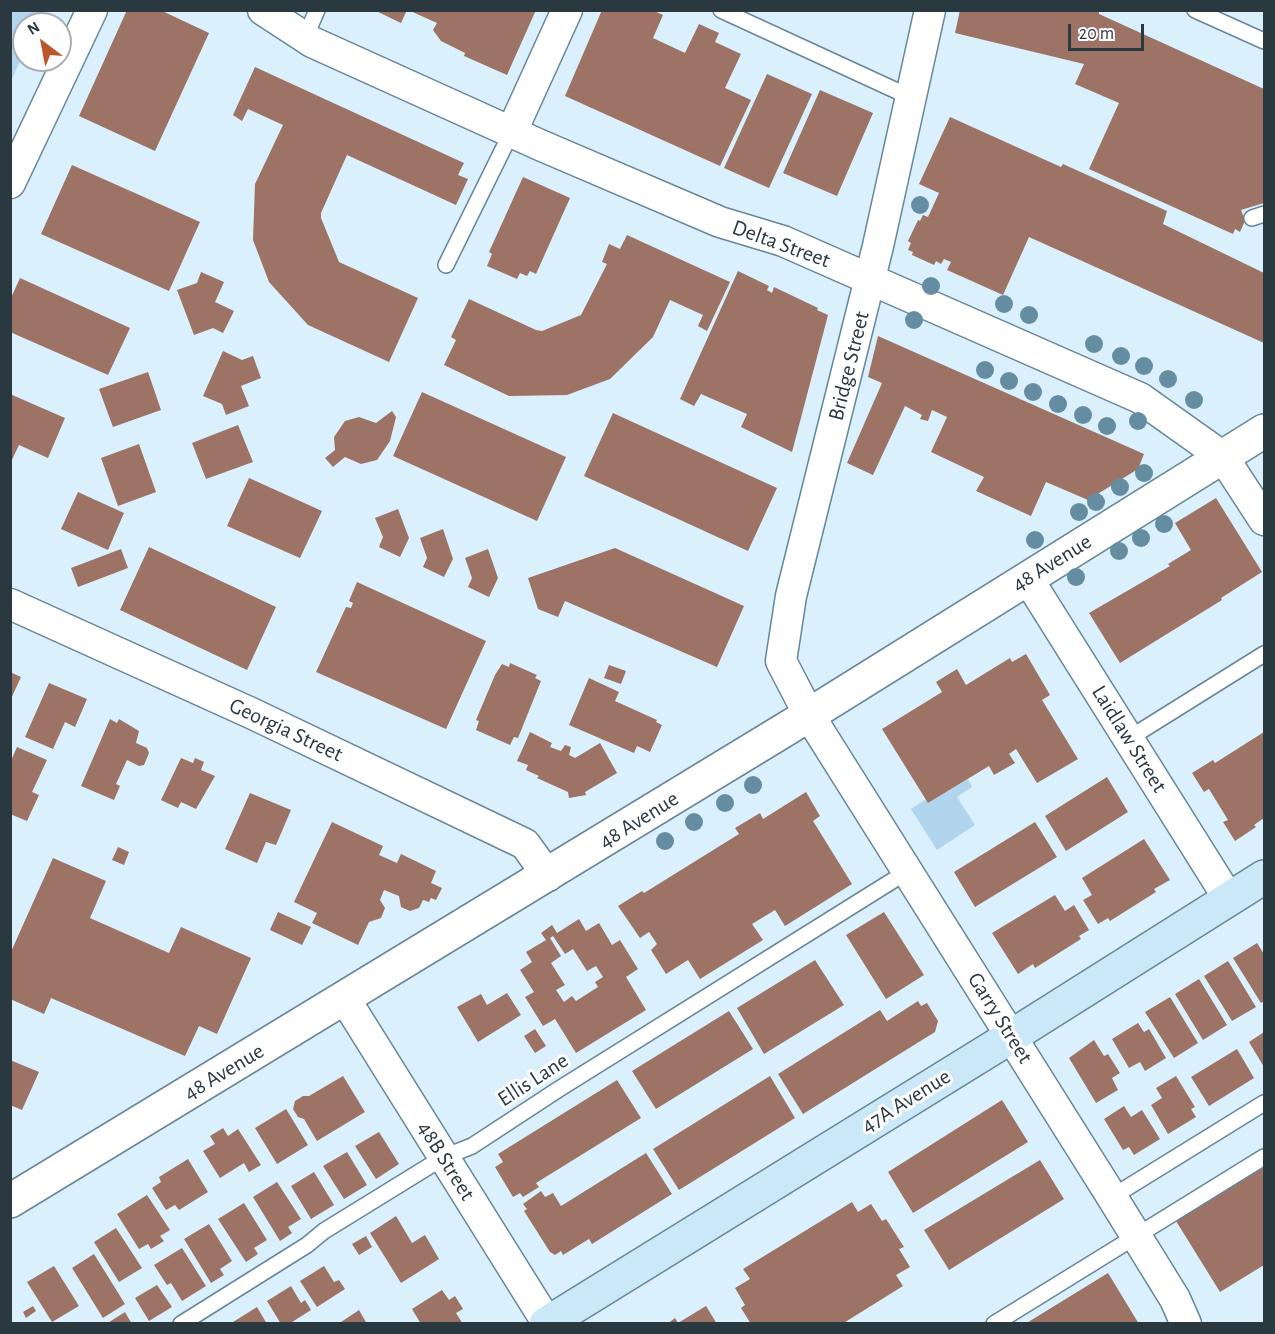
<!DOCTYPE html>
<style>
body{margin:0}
#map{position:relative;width:1275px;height:1334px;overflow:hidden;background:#dbf0fd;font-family:"Alegreya Sans",sans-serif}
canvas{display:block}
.frame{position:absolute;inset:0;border:12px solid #2a3840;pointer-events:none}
.north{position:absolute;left:12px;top:12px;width:60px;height:60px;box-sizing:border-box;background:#fff;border:2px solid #aaafb3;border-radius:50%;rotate:328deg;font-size:16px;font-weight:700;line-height:24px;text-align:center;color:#2a3840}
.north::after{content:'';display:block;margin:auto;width:21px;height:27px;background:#bc552c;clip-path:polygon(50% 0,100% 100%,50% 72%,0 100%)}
.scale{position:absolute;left:1068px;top:24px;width:76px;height:27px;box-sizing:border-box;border:3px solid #2a3840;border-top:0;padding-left:8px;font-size:18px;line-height:21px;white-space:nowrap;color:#2a3840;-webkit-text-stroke:4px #fff;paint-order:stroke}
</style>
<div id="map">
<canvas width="1275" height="1334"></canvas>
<div class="frame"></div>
<div class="north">N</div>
<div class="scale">20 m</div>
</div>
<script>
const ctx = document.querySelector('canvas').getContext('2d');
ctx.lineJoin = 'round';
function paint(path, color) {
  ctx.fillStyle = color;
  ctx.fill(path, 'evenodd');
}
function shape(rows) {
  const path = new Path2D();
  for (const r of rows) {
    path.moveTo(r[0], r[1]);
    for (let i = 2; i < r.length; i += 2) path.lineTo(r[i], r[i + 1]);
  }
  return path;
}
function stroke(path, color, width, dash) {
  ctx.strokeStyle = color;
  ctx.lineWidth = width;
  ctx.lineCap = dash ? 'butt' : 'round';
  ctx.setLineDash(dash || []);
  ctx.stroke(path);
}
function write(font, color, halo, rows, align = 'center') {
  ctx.font = font + ' "Alegreya Sans",sans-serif';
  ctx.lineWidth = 6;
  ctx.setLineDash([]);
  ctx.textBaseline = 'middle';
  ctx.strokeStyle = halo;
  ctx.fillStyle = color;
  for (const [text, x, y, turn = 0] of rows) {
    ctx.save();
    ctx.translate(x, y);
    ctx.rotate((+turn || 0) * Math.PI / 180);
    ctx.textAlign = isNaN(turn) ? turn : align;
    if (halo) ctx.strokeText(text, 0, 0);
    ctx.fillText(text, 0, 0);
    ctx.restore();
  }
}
paint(shape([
 [11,10,44,11,37,24,24,24,24,52,11,81],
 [968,779,972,787,957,797,975,825,937,850,911,809,926,799,928,803]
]), '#b0d5ec');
paint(shape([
 [127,10,160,10,209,33,155,151,79,116],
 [374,10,407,10,401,23],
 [408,10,536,10,507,75,464,56,465,53,441,41,433,30,437,23],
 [602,10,652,10,663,15,653,38,685,53,699,24,719,33,715,42,741,54,725,88,751,100,720,166,565,96],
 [960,10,1099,10,1099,14,1264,89,1264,203,1241,210,1245,221,1240,232,1235,229,1233,234,1089,169,1119,103,1075,84,1084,64,955,33],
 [255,67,464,163,458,175,468,179,456,205,347,155,321,213,321,218,339,262,418,298,389,362,308,325,269,282,253,240,255,184,283,125,248,109,242,121,233,115],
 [767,74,812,94,769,188,724,168],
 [820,90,873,113,837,196,783,173],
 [950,117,1061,167,1063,164,1167,211,1163,224,1264,273,1264,343,1029,237,1003,295,947,270,951,262,944,259,941,264,936,261,934,265,912,255,913,252,908,250,911,243,908,241,918,220,920,221,923,215,928,217,939,193,919,184],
 [72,165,200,222,169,291,41,234],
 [523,177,570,198,536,274,530,271,527,276,520,273,517,279,487,266,492,254,489,252],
 [627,235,730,282,707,331,698,326,703,315,670,300,653,337,610,379,567,395,509,396,444,365,456,340,451,337,469,299,536,330,542,331,581,315,607,264,602,262,609,244,620,249],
 [738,271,769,286,767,290,772,293,774,287,818,308,817,310,828,315,792,452,741,427,747,414,701,394,694,406,680,399],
 [201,272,224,282,215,302,234,311,223,333,213,328,194,335,177,290,197,283],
 [20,278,130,328,108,375,10,332,10,300],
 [878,336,1144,454,1138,469,1088,500,1046,482,1031,516,976,491,984,477,931,452,947,417,932,410,928,421,920,419,922,415,905,406,873,475,847,463,882,383,868,377],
 [223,351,242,360,253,356,261,378,241,386,249,406,226,415,222,404,203,396],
 [148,372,161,410,113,427,99,389],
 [422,392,566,457,537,521,393,456],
 [10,394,65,418,48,458,19,445,10,464],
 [392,411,396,417,390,441,377,460,361,464,345,457,333,467,325,458,335,450,334,437,345,421,359,417,376,423],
 [613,413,777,488,748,551,584,476],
 [238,425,253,462,206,479,192,443],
 [139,444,156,492,118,506,101,458],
 [249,478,322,511,300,558,227,526],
 [78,492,124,513,108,550,61,529],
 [1216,498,1262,572,1221,598,1222,600,1120,663,1089,613,1170,566,1168,564,1191,550,1175,523],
 [398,509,409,538,400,557,379,547,383,537,375,518],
 [443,529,453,559,444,577,423,567,427,558,420,538],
 [149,547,276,607,247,670,120,610],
 [615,548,744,606,717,667,565,601,558,617,538,609,528,578],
 [121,549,128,568,78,587,71,568],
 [488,549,498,578,489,597,468,587,472,578,465,558],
 [357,582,486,641,446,729,316,672,346,607,351,608,353,603,349,601],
 [1026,654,1050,695,1042,700,1078,759,1037,783,1016,749,1009,754,1015,763,994,775,989,766,928,803,882,729,942,692,936,682,957,669,966,685,1010,658,1012,662],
 [510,663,537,675,535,678,541,681,518,738,514,737,510,745,476,730,479,721,476,720,495,675,502,664,509,667],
 [609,665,626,671,621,684,604,678],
 [10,672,21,677,10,701],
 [589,678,619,692,615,701,657,720,656,722,662,725,650,752,637,746,634,753,569,725],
 [49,683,87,699,75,727,65,722,53,749,25,737],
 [110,719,117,723,119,719,139,731,136,743,147,748,149,753,144,765,139,766,127,760,116,784,120,786,114,800,81,786],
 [530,732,552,743,550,747,561,751,565,745,571,747,569,755,575,758,600,743,617,773,585,792,586,795,569,798,568,792,537,778,539,776,526,770,528,765,517,761],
 [1264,732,1264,818,1254,825,1256,827,1235,841,1223,822,1228,820,1209,789,1204,792,1192,773,1213,760,1215,763],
 [17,747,47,760,32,792,39,795,27,821,10,814,10,763],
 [181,758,193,763,195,758,204,762,201,770,215,776,196,809,181,802,178,808,161,800],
 [1107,777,1128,812,1066,851,1045,816],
 [806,792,820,816,813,821,852,884,785,926,775,910,752,924,763,940,700,979,688,960,666,974,651,950,657,944,649,932,640,938,618,906,642,891,644,893,739,834,735,828,760,813,763,819],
 [250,793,291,810,276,845,266,842,257,863,225,849],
 [332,822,383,846,379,855,397,863,401,854,436,871,431,883,442,888,436,900,431,898,429,902,423,900,419,908,410,911,401,907,399,896,384,890,380,900,385,908,381,918,369,922,358,945,312,923,317,913,294,902],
 [1035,822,1057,857,975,907,954,872],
 [1144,839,1170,880,1154,889,1156,892,1110,921,1108,918,1098,924,1083,900,1092,895,1082,878],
 [118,847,129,852,124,865,112,860],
 [53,858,106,881,90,918,169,953,181,927,251,958,217,1034,199,1026,185,1056,51,998,44,1014,10,999,10,954],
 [1055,895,1065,911,1074,905,1089,930,1079,936,1081,939,1035,968,1033,964,1018,974,992,933],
 [278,912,311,927,302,945,270,930],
 [884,912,924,975,886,999,846,935],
 [579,919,586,931,599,923,612,945,620,940,638,969,626,977,646,1010,576,1053,555,1019,543,1026,525,997,534,992,520,970,532,962,526,952,546,940,541,933,552,925,557,933],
 [553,936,565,954,573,949,587,971,596,966,603,977,595,982,598,987,576,1001,572,996,564,1002,556,990,565,985,551,963,561,956,550,938],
 [1257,943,1264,954,1264,1001,1261,1003,1233,958],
 [815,960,844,1005,764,1054,737,1008],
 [1228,961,1256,1007,1232,1021,1204,976],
 [1199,979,1227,1025,1203,1040,1175,994],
 [507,993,521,1015,478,1042,457,1007,481,994,487,1005],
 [1170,997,1198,1043,1174,1058,1145,1012],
 [918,1001,921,1006,927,1003,938,1021,935,1032,803,1114,778,1074,880,1010,887,1021],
 [729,1011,753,1049,656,1109,632,1071],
 [1138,1023,1144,1032,1149,1029,1166,1058,1145,1071,1140,1062,1129,1068,1112,1039],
 [535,1029,546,1046,535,1053,524,1036],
 [1264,1032,1264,1067,1249,1042],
 [1094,1040,1104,1056,1108,1054,1120,1073,1112,1078,1118,1090,1096,1103,1069,1058],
 [1237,1049,1254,1078,1209,1106,1191,1077],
 [10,1060,39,1072,22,1110,10,1105],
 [343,1076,365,1112,317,1141,304,1119,298,1117,293,1109,295,1101,303,1096,309,1096],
 [770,1076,795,1118,679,1190,653,1149],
 [1176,1076,1195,1107,1191,1109,1196,1117,1168,1134,1151,1105,1162,1098,1156,1088],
 [617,1080,641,1118,536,1183,539,1187,523,1197,520,1193,513,1197,495,1167,503,1162,498,1154],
 [1002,1100,1028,1142,913,1213,888,1172],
 [1124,1106,1131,1117,1142,1110,1160,1139,1134,1155,1129,1147,1123,1150,1104,1119],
 [286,1109,308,1145,277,1164,255,1128],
 [223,1128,228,1136,238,1129,261,1165,249,1172,244,1163,220,1178,203,1151,215,1144,210,1136],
 [379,1132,399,1164,376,1179,355,1146],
 [347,1152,367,1185,344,1199,323,1166],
 [646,1153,672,1194,592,1244,589,1239,563,1255,561,1251,555,1255,550,1252,524,1211,527,1209,523,1204,541,1191,545,1197,553,1193,561,1206],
 [188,1159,208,1192,179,1210,175,1205,166,1210,152,1188,161,1182,159,1177],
 [1040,1160,1064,1199,949,1270,924,1230],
 [1264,1167,1264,1265,1220,1292,1176,1221],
 [314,1172,334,1205,311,1219,291,1186],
 [277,1182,301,1219,288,1227,292,1233,280,1241,253,1197],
 [147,1195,170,1230,160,1236,164,1241,151,1249,148,1244,139,1249,117,1214],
 [852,1202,858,1212,871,1204,882,1221,886,1219,904,1247,899,1249,910,1267,896,1275,903,1286,842,1324,751,1324,741,1308,745,1305,735,1288,750,1279,743,1269],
 [244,1203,267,1240,254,1248,258,1254,246,1262,218,1219],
 [396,1216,412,1243,425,1235,439,1259,401,1283,370,1233],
 [209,1224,232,1261,220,1269,224,1275,211,1283,184,1239],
 [116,1228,142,1268,119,1282,94,1242],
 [366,1236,372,1247,359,1255,352,1244],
 [182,1248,206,1286,182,1301,171,1283,167,1285,154,1265],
 [94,1254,125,1304,103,1318,72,1268],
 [54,1266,79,1306,52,1322,27,1282],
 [324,1266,334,1282,339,1280,345,1289,317,1307,300,1281],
 [1108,1273,1139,1324,1025,1324],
 [157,1285,172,1307,149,1321,135,1298],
 [291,1286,301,1303,305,1300,311,1310,289,1324,281,1324,267,1301],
 [442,1290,449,1300,455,1296,463,1309,456,1313,463,1324,421,1324,412,1309],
 [33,1306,36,1311,26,1318,23,1312],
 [706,1306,717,1324,667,1324,675,1318,678,1323],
 [257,1307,267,1324,234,1324,233,1322],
 [359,1310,367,1324,338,1324],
 [125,1312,132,1324,106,1324]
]), '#9c7365');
const service = shape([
 [721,10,910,97],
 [1195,10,1264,41],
 [305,38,317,10],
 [1252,218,1264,214],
 [446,265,512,131],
 [1128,739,1264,654],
 [1112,1197,1264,1103],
 [181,1324,307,1245,324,1231,444,1157,472,1146,559,1089,908,871],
 [994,1324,1264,1157]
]);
const minor = shape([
 [263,10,312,42,540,145,720,222,783,241,1140,398,1223,457,1264,520],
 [930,10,878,246,791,596,781,661,809,715,1112,1197,1175,1299,1186,1324],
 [512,131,567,10],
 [10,183,92,10],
 [1028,579,1229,899],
 [10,604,251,713,525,844,548,876],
 [345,999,548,1324]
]);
const tertiary = shape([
 [10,1201,809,715,1264,431]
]);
const secondary = shape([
 [546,1324,1012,1036,1264,877]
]);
stroke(service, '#668699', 18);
stroke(minor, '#668699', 33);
stroke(tertiary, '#668699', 36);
stroke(secondary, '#668699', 36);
stroke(service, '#fff', 15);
stroke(minor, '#fff', 30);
stroke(tertiary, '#fff', 33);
stroke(secondary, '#cae8f8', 33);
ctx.fillStyle = '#658da1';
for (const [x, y] of [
 [920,205],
 [931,286],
 [1004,304],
 [1029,315],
 [914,320],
 [1094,344],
 [1121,356],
 [1144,366],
 [985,370],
 [1168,379],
 [1009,381],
 [1033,392],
 [1194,400],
 [1058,404],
 [1083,415],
 [1138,421],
 [1107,426],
 [1144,473],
 [1120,487],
 [1096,502],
 [1079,512],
 [1164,524],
 [1141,538],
 [1035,540],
 [1119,551],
 [1076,577],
 [753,785],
 [725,803],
 [694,822],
 [665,841]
]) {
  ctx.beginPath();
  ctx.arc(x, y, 9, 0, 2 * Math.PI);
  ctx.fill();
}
write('22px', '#2a3840', '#fff', [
 ["Delta Street",781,244,20],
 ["Bridge Street",849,366,-76],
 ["48 Avenue",1052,563,-32],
 ["Georgia Street",286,730,25],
 ["Laidlaw Street",1129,739,58],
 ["48 Avenue",639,820,-32],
 ["Garry Street",1000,1018,58],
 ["48 Avenue",224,1072,-31],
 ["Ellis Lane",533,1080,-33],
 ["47A Avenue",906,1101,-32],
 ["48B Street",446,1161,58]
]);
</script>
